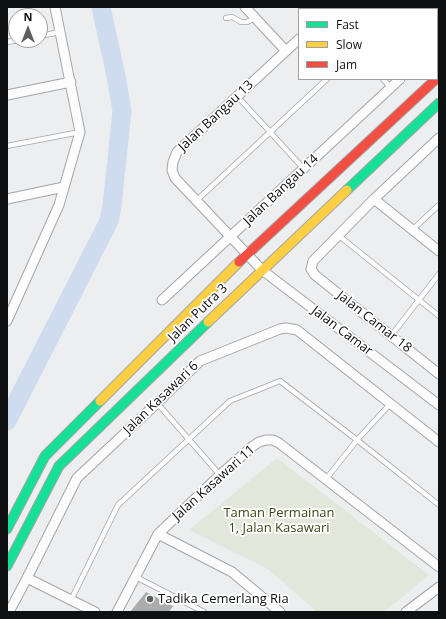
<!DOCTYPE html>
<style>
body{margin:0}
#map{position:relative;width:446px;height:619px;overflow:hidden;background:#eceef0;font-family:"Open Sans",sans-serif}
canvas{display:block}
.frame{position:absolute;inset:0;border:8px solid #0f1011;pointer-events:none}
.legend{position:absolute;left:298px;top:8px;width:140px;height:72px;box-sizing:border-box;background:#fff;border:1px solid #9f9fa0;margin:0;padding:5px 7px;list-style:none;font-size:12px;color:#0f1011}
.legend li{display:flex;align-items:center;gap:8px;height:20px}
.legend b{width:20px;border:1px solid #9f9fa0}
.north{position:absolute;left:8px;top:8px;width:40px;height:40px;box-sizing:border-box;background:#fff;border:1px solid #9f9fa0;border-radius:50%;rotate:0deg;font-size:11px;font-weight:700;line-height:16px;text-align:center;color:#0f1011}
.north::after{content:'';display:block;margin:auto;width:14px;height:18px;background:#5c5e5f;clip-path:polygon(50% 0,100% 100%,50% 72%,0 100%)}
</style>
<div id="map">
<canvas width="446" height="619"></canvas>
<div class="frame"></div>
<ul class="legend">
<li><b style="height:5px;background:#16e098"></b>Fast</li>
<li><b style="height:5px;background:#ffcf43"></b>Slow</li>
<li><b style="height:5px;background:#f24e42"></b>Jam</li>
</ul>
<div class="north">N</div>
</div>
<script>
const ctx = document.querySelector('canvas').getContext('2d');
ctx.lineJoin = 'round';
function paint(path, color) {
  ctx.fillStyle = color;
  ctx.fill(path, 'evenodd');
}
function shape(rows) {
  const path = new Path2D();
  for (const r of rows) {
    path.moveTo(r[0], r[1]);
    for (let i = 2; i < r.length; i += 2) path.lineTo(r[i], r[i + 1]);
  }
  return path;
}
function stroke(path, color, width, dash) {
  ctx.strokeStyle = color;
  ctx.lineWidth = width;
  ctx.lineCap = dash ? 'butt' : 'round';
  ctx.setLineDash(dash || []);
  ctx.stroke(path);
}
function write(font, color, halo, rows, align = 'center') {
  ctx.font = font + ' "Open Sans",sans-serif';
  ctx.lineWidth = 3.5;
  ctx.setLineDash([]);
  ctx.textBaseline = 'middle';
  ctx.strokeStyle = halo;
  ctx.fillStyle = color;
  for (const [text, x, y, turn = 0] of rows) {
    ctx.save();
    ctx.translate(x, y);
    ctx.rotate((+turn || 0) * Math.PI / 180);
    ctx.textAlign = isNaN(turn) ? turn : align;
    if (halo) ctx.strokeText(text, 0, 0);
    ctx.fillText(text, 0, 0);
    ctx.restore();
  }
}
paint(shape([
 [277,458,429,575,384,612,317,612,268,569,189,530]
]), '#e3e7db');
stroke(shape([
 [7,421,109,221,112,206,122,111,116,76,101,7]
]), '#cfdcef', 19);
paint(shape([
 [146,592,173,606,169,612,130,612]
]), '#acacad');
const lane = shape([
 [311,7,313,9],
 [402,9,404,7],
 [226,18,232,17,241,22,247,22,255,18],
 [40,36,60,32],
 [7,42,19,40],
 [383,79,391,88],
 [237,96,304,169],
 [7,146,80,132],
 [196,201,327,79],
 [412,230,439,205],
 [338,235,439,316],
 [391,336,439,274],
 [157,403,220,475],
 [326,479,357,440,391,403],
 [136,577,204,612],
 [71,600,118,505,230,401,280,381,357,440,439,505]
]);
const street = shape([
 [245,7,286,51],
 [331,9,333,7],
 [299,39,177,152,173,162,172,170,175,178,262,270,439,405],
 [437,45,439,43],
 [7,95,71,82],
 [439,138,374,199,313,261,311,269,315,275,439,374],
 [7,199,64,187],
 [374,199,439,251],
 [162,300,400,79],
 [7,321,59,205,80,132,55,7],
 [158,534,232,572,280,612],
 [27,578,95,612],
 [9,612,27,578,77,478,157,403,200,361,280,329,286,328,297,330,439,442],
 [117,612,158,534,220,475,253,446,259,442,266,440,273,440,279,443,439,567],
 [406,612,439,587]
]);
const fast = shape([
 [347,190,439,103],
 [7,529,45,456,100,401],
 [7,566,59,466,208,322]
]);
const slow = shape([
 [208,322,347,190],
 [100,401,239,262]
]);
const jam = shape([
 [239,262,436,79]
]);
stroke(lane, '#a4a5a7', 6);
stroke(street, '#a4a5a7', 11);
stroke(fast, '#a4a5a7', 11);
stroke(slow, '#a4a5a7', 11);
stroke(jam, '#a4a5a7', 11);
stroke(lane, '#fcfcfd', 4.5);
stroke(street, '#fcfcfd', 9);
stroke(fast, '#16e098', 9);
stroke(slow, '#ffcf43', 9);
stroke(jam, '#f24e42', 9);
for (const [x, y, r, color] of [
 [150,599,4,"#5c5e5f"]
]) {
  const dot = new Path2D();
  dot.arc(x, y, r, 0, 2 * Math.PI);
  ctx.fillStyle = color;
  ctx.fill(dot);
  stroke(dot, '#fff', 1.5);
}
write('13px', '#0f1011', '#fff', [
 ["Jalan Bangau 13",216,116,-43],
 ["Jalan Bangau 14",281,190,-43],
 ["Jalan Putra 3",198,313,-44],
 ["Jalan Camar 18",374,322,38],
 ["Jalan Camar",342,331,37],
 ["Jalan Kasawari 6",161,398,-44],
 ["Jalan Kasawari 11",214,483,-42]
]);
write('13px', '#3c4413', '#fff', [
 ["Taman Permainan",279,513],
 ["1, Jalan Kasawari",279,528]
]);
write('13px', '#0f1011', '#fff', [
 ["Tadika Cemerlang Ria",158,599]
], 'left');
</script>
